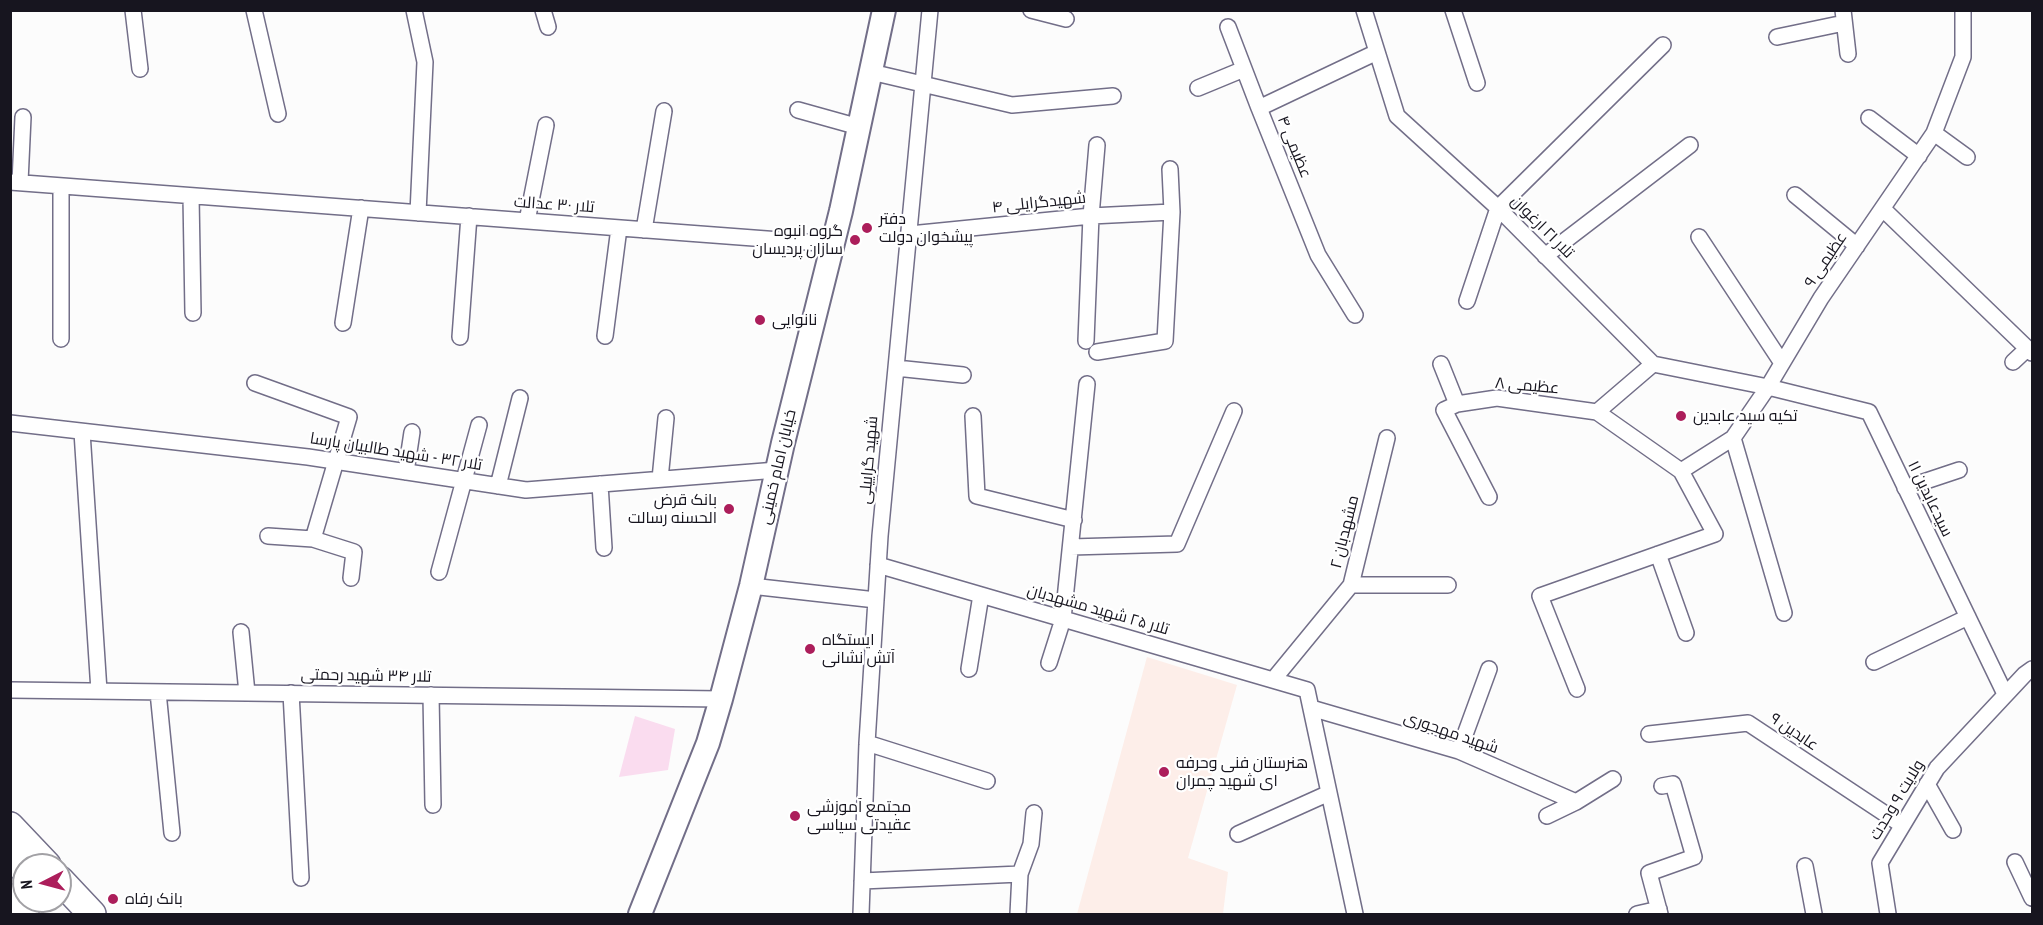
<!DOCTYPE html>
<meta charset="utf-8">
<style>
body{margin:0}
#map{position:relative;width:2043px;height:925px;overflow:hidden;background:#fcfcfc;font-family:"PT Sans Narrow",sans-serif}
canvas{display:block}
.frame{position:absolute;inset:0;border:12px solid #17151f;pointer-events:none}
.north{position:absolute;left:12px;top:853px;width:60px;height:60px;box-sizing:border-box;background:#fff;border:2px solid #a2a1a5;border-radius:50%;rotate:264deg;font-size:16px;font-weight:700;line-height:24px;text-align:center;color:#17151f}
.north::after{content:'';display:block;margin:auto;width:21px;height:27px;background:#ac1e5b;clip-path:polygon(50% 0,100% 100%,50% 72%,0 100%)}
</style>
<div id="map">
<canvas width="2043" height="925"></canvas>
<div class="frame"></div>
<div class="north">N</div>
</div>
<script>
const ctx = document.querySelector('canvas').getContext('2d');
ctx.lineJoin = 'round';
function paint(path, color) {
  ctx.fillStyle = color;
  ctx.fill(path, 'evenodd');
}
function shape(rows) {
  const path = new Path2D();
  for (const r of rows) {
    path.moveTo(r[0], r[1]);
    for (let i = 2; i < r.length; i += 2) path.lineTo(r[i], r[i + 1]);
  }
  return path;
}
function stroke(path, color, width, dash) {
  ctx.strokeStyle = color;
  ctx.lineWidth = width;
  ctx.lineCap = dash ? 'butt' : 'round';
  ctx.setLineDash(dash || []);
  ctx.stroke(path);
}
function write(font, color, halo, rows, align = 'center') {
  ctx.font = font + ' "PT Sans Narrow",Cairo,sans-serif';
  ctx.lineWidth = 4.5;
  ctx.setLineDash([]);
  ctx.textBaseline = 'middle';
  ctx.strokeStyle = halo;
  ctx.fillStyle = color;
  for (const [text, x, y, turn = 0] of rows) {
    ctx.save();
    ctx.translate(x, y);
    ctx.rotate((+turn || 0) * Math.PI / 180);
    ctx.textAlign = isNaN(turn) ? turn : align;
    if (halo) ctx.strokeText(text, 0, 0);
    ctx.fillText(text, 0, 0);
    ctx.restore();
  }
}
paint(shape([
 [1147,657,1237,685,1188,858,1228,872,1223,914,1077,914]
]), '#fdeee9');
paint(shape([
 [635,716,675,729,668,770,619,777]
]), '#fadcef');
const street = shape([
 [133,10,140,69],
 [254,10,278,114],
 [414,10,425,62,418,213],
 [543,10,548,27],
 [1031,10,1066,19],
 [1364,10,1397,116,1498,208,1653,364,1768,387,1869,412,2005,694],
 [1453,10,1477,83],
 [1843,10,1848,54],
 [1228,27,1259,108],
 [1777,37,1844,23],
 [871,72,1012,105,1113,96],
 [1198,88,1244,69],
 [798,110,859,127],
 [1869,118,1919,156],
 [1934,133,1967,157],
 [10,182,833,244],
 [20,182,23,117],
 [61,186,61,339],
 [1795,195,1857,246],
 [191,196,193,313],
 [1883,209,2032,353],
 [527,221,546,125],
 [644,230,664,111],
 [910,234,1091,216,1172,212],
 [1699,237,1782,363],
 [1545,256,1690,145],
 [1467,301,1498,208,1663,45],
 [1355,315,1318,255,1259,108,1377,52],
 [343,323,361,208],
 [605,336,619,228],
 [460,337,469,216],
 [1086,341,1091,216,1097,145],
 [1097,352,1165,341,1172,212,1170,169],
 [2013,362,2028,348],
 [1441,364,1457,404],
 [896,368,963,375],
 [255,383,349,417,313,539,268,536],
 [1597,412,1681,471,1733,438,1768,387,1821,298,1934,133,1963,57,1963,10],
 [973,416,977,496,1074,520],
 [10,423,308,457,526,490,777,470],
 [82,432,99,691],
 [1733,438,1784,613],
 [406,472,412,432],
 [660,479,666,418],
 [600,484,604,548],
 [498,486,520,398],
 [1905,488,1959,470],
 [1489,497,1444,410,1457,404,1497,398,1597,412,1653,364],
 [313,539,354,552,351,578],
 [1071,547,1177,544,1234,411],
 [1658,554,1686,633],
 [878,565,1307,690,1355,914],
 [439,572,479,425],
 [1351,585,1448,585],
 [751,586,876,600],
 [241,632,247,693],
 [1874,662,1968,617],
 [1049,663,1063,619,1087,384],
 [969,669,981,595],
 [1273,680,1351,585,1387,438],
 [1577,689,1540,596,1715,534,1681,471],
 [10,690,721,699],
 [158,692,172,833],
 [291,693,301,878],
 [431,695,433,805],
 [1311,708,1459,751,1576,802],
 [1649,734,1748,723,1902,825],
 [867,743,987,781],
 [1459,751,1489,669],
 [1927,784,1953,830],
 [1547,816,1576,802,1613,779],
 [1238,834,1329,793],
 [2015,862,2032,898],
 [1805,866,1814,914],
 [862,881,1020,874],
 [861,914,867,743,880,536,930,10],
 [1018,914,1020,874,1031,844,1034,813],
 [1637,914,1659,909],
 [1660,914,1649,873,1694,857,1673,784,1662,786],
 [1888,914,1880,863,1937,768,2025,674,2032,669]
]);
const primary = shape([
 [640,914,708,743,721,699,751,586,783,443,841,211,884,10]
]);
const highway = shape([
 [10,826,47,865],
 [10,856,24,869],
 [60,880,92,914],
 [10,898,25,914]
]);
stroke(street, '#726e88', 18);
stroke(primary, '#726e88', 26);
stroke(highway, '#726e88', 30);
stroke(street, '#fff', 15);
stroke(primary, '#fff', 22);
stroke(highway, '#fff', 27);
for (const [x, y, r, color] of [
 [867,228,6,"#ac1e5b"],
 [855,240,6,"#ac1e5b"],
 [760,320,6,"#ac1e5b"],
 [1681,416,6,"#ac1e5b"],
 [729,509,6,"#ac1e5b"],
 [810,649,6,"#ac1e5b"],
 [1164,772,6,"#ac1e5b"],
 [795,816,6,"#ac1e5b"],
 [113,899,6,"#ac1e5b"]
]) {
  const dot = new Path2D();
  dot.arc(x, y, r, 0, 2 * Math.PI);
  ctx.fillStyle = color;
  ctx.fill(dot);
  stroke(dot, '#fff', 2);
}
write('16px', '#17151f', '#fff', [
 ["عظیمی ۴",1294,147,68],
 ["شهیدگرایلی ۴",1039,203,-6],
 ["تلار ۳۰ عدالت",554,205,4],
 ["تلار ۲۱ ارغوان",1542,227,45],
 ["عظیمی ۹",1826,260,-56],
 ["عظیمی ۸",1527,386,5],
 ["تلار ۳۲ - شهید طالبیان پارسا",396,452,9],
 ["شهید گراییلی",869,460,-85],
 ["خیابان امام خمینی",778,467,-77],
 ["سیدعابدین ۱۱",1930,499,64],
 ["مشهدبان ۲",1345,532,-76],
 ["تلار ۲۵ شهید مشهدبان",1098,610,16],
 ["تلار ۳۴ شهید رحمتی",366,676,1],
 ["عابدین ۹",1794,732,34],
 ["شهید مهجوری",1451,733,19],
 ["ولایت ۹ وحدت",1897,800,-59]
]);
write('16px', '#17151f', '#fff', [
 ["دفتر",879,219],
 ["پیشخوان دولت",879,237],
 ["گروه انبوه",843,231,"right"],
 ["سازان پردیسان",843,249,"right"],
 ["نانوایی",772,320],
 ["تکیه سید عابدین",1693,416],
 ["بانک قرض",717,500,"right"],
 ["الحسنه رسالت",717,518,"right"],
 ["ایستگاه",822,640],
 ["آتش نشانی",822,658],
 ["هنرستان فنی وحرفه",1176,763],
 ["ای شهید چمران",1176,781],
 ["مجتمع آموزشی",807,807],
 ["عقیدتی سیاسی",807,825],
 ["بانک رفاه",125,899]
], 'left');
</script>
